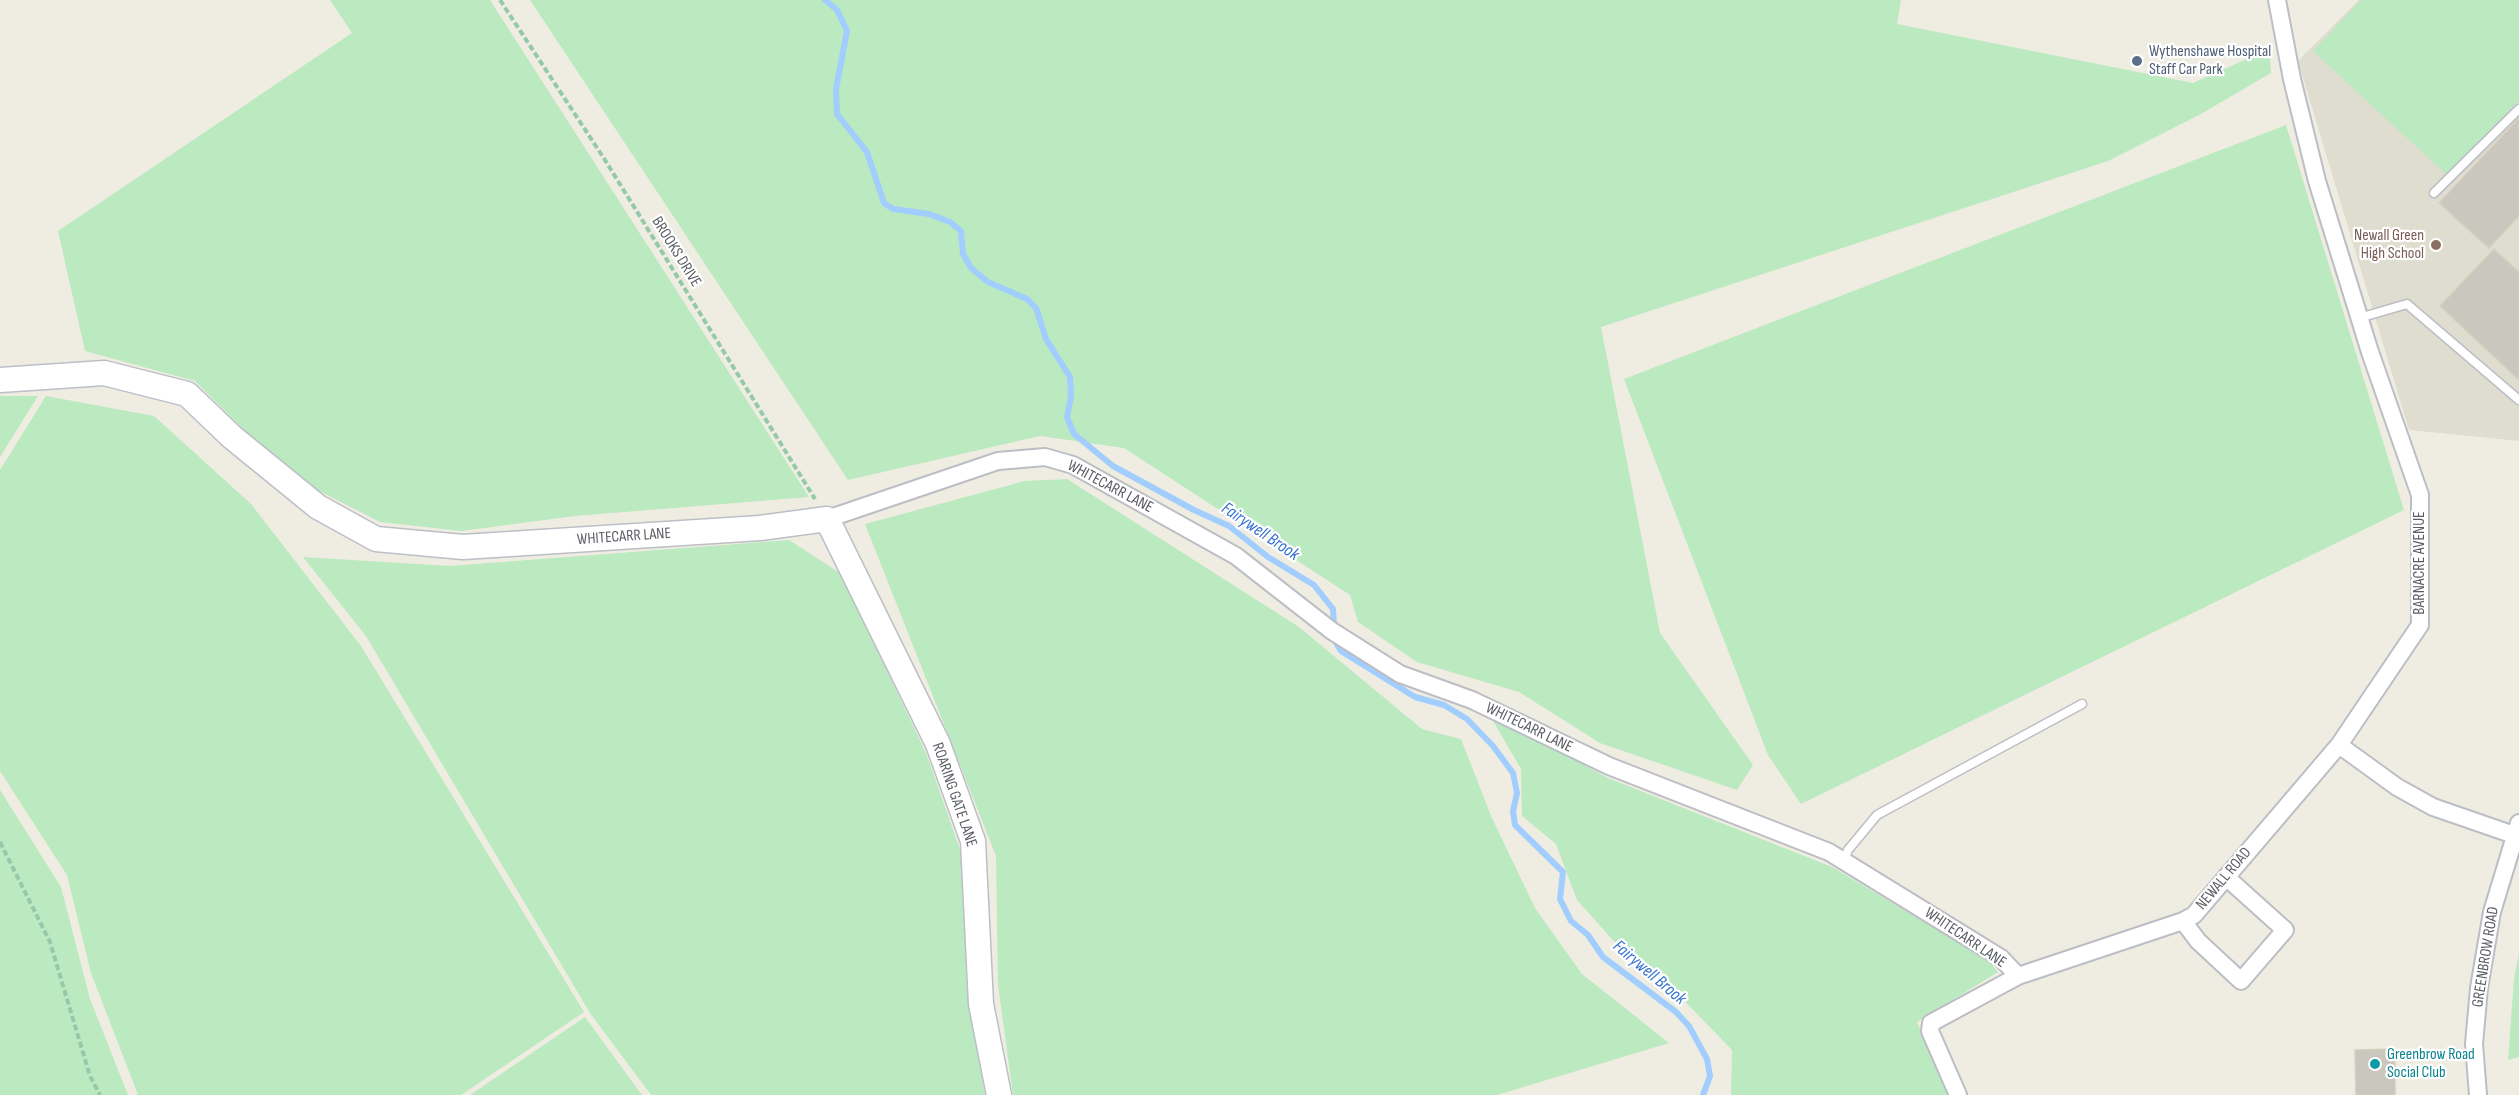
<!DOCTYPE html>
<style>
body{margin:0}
canvas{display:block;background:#efede1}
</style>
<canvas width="2519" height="1095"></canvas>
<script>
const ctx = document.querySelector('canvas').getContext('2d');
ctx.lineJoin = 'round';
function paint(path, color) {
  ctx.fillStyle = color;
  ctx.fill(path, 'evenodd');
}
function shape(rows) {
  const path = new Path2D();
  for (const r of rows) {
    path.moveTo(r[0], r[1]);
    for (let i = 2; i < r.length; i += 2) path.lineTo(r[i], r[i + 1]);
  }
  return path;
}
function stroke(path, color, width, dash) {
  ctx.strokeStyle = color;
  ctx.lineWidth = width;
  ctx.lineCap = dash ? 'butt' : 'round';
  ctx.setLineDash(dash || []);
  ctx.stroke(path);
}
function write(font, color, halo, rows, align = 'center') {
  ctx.font = font + ' "Sofia Sans Condensed",sans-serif';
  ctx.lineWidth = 4.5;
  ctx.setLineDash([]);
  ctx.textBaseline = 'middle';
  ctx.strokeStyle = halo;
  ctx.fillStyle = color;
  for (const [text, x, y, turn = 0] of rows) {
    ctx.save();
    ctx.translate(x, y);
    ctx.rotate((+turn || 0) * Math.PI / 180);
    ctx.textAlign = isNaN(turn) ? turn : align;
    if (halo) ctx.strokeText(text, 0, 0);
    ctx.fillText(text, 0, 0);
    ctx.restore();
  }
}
paint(shape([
 [2359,0,2519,0,2519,441,2409,430,2298,61]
]), '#deddd0');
paint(shape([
 [330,0,490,0,809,497,575,516,461,531,380,522,290,476,195,381,85,351,58,231,352,33],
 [530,0,1901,0,1897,24,2193,83,2269,49,2271,73,2201,114,2108,161,1601,327,1660,633,1753,765,1737,790,1600,743,1519,692,1417,662,1358,622,1350,595,1124,448,1040,436,848,480],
 [2361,0,2519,0,2519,100,2447,175,2313,51],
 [2286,125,2404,510,1801,804,1768,755,1624,379],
 [0,396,38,396,0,457],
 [46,396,154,416,251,504,361,646,584,1012,461,1095,138,1095,91,973,67,875,0,771,0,470],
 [1067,479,1299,627,1422,729,1461,739,1491,816,1535,908,1582,974,1669,1043,1497,1095,1013,1095,998,985,996,856,865,524,1025,481],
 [789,540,840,573,926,753,962,855,970,1009,985,1095,651,1095,590,1013,366,636,303,557,450,566],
 [1489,714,1608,778,1832,867,1988,960,1998,972,1917,1022,1949,1095,1731,1095,1732,1050,1668,984,1619,947,1577,900,1556,844,1522,816,1521,769],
 [0,790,61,887,90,999,128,1095,0,1095],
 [2519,953,2519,1057,2508,1060,2514,979],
 [585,1017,642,1095,470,1095]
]), '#bbe9c0');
stroke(shape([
 [825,0,837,10,847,31,836,89,837,114,867,152,884,203,893,209,929,214,950,222,961,231,963,254,971,268,988,282,1027,299,1036,308,1046,339,1070,377,1071,396,1067,417,1074,434,1113,466,1194,510,1229,526,1268,557,1314,585,1333,609,1335,641,1341,651,1415,697,1444,705,1467,719,1493,746,1513,773,1517,793,1513,811,1515,825,1563,872,1560,899,1571,921,1588,935,1603,957,1676,1012,1689,1026,1707,1059,1710,1076,1703,1095]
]), '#a1cdff', 6);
const building = shape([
 [2519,118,2519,216,2489,248,2439,203,2519,118],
 [2494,249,2519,272,2519,380,2440,306,2494,249],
 [2395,1049,2395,1095,2356,1095,2355,1050,2395,1049]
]);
paint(building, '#cac7be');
stroke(building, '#d4d0bf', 1.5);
const lane = shape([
 [2434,193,2519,109],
 [2359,318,2407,304,2519,400],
 [1844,861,1848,850,1877,815,2082,704]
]);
const street = shape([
 [2277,0,2292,79,2317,181,2370,352,2420,495,2420,625,2339,745],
 [827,519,998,461,1045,457,1073,465,1236,556,1332,631,1400,674,1472,700,1609,766,1829,852,2001,958,2018,976],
 [2183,921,2198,941,2241,981,2285,930,2226,877],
 [1958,1095,1930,1031,1931,1023,2018,976,2183,921,2194,915,2339,745,2397,787,2433,807,2514,835],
 [2478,1095,2474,1044,2479,988,2492,912,2519,823]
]);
const secondary = shape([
 [0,380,104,373,187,394,232,437,318,507,376,539,463,547,760,528,827,519,938,744,973,841,981,1004,999,1095]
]);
stroke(lane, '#bcbec5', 11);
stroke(street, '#bcbec5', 20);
stroke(secondary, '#bcbfc7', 27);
stroke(shape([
 [500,0,605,160,815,499],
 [0,842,50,942,90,1076,100,1095]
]), '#94caa9', 4, [6, 3]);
stroke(lane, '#fff', 8);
stroke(street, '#fff', 16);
stroke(secondary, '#fff', 24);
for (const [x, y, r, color] of [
 [2137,61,6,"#5c6f8a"],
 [2436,245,6,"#8d6e63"],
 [2375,1064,6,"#0f9aa8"]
]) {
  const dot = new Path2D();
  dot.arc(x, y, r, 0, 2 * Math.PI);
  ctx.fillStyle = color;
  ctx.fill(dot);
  stroke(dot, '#fff', 2);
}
write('16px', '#4e5e75', '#fff', [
 ["Wythenshawe Hospital",2149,52],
 ["Staff Car Park",2149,70]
], 'left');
write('16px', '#785e54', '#fff', [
 ["Newall Green",2424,236],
 ["High School",2424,254]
], 'right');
write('16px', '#5a5d64', '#fff', [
 ["BROOKS DRIVE",676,252,58],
 ["WHITECARR LANE",1110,487,28],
 ["WHITECARR LANE",624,537,-4],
 ["BARNACRE AVENUE",2420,563,-90],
 ["WHITECARR LANE",1529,728,26],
 ["ROARING GATE LANE",954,795,71],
 ["NEWALL ROAD",2224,879,-50],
 ["WHITECARR LANE",1965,938,34],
 ["GREENBROW ROAD",2486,957,-81]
]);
write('16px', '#0d838f', '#fff', [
 ["Greenbrow Road",2387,1055],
 ["Social Club",2387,1073]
], 'left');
write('italic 18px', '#3772cf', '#fff', [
 ["Fairywell Brook",1260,532,34],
 ["Fairywell Brook",1649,973,40]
]);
</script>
